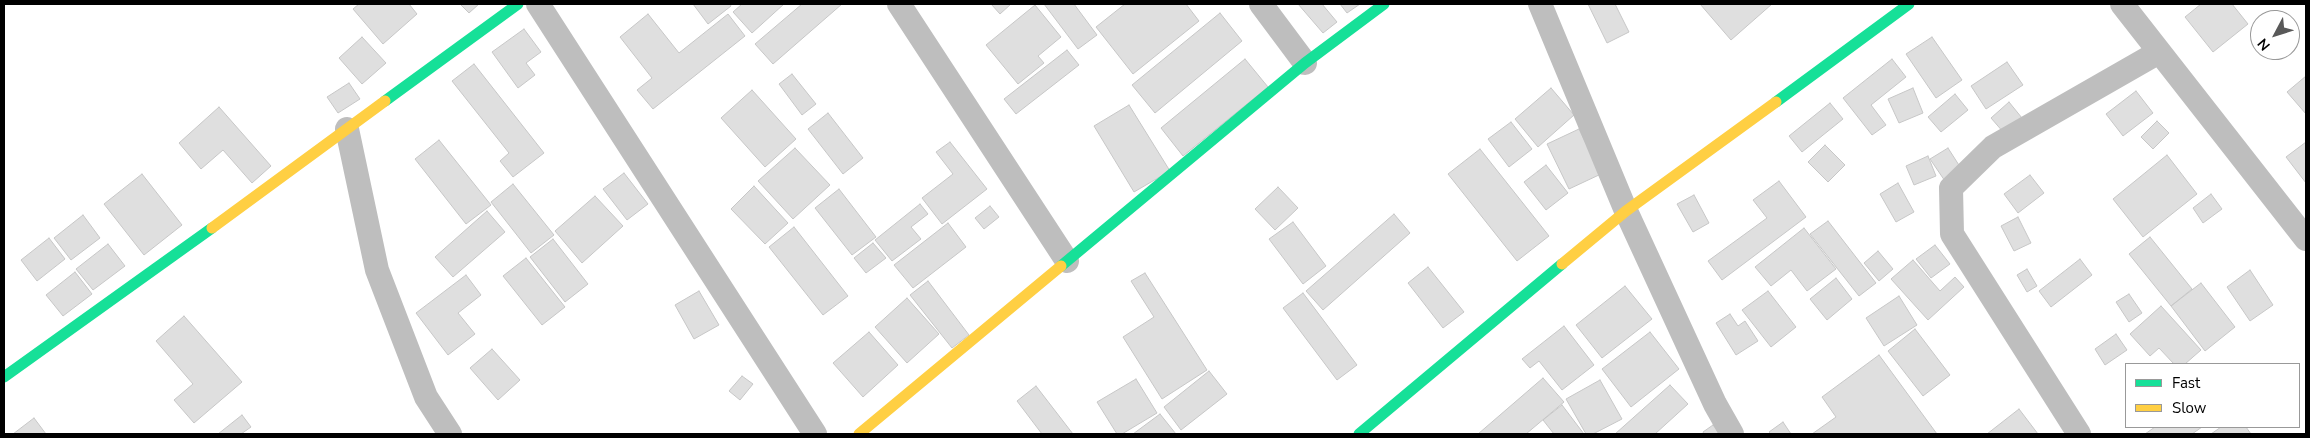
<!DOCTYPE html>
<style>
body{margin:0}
#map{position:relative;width:2310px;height:438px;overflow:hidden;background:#fff;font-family:"Nunito Sans",sans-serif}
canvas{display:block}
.frame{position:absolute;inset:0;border:5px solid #000;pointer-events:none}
.legend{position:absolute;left:2125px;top:363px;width:175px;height:65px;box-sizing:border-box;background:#fff;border:1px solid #999;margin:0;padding:6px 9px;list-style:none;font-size:15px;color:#000}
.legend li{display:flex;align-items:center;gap:10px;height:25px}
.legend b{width:25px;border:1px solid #999}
.north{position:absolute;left:2250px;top:10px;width:50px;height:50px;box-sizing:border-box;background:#fff;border:1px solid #999;border-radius:50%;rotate:230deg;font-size:14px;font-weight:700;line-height:20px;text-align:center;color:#000}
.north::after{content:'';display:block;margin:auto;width:18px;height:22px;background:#595959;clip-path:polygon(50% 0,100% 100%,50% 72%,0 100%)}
</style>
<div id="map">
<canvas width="2310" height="438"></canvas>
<div class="frame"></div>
<ul class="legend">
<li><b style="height:6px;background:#16e098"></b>Fast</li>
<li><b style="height:6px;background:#ffcf43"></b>Slow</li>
</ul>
<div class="north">N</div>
</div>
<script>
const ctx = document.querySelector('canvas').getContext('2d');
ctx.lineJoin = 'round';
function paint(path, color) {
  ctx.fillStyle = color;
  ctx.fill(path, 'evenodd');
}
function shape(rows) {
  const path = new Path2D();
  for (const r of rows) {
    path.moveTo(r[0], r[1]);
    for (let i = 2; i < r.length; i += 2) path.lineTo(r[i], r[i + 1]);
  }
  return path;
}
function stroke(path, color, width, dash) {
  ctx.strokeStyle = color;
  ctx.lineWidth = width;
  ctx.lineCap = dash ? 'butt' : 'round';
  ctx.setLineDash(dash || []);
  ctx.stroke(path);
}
const building = shape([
 [359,4,409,4,417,14,383,44,353,9,359,4],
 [460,4,479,4,469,13,460,4],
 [693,4,730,4,731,6,708,24,693,4],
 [742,4,784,4,752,33,733,12,742,4],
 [802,4,842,4,773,64,755,44,802,4],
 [991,4,1011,4,1000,14,991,4],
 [1044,4,1074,4,1097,35,1078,49,1044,4],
 [1125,4,1186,4,1199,21,1133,74,1096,27,1125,4],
 [1298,4,1322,4,1337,22,1323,33,1298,4],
 [1340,4,1360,4,1347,13,1340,4],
 [1588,4,1615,4,1629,32,1607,43,1588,4],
 [1700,4,1772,4,1731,40,1700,4],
 [2201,4,2232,4,2248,24,2213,52,2185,17,2201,4],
 [1035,5,1061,37,1038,56,1044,63,1018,84,986,45,1035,5],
 [1220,13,1242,41,1155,113,1132,85,1220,13],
 [648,14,679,53,728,14,745,36,653,109,637,90,652,78,620,37,648,14],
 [524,29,541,52,526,63,535,75,518,88,492,52,524,29],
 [362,37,386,63,362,84,339,58,362,37],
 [1932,37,1962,80,1936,98,1906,54,1932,37],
 [1067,50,1079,65,1016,114,1004,99,1067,50],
 [1245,59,1268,87,1183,156,1161,128,1245,59],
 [1892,59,1906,77,1871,105,1886,125,1872,135,1843,98,1892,59],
 [2007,62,2023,85,1986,109,1971,86,2007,62],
 [474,64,544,153,513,177,500,161,509,153,452,81,474,64],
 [792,74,816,104,802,115,779,84,792,74],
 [2306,76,2306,114,2287,92,2306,76],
 [349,83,360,99,338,113,327,97,349,83],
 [1551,88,1574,115,1538,147,1515,119,1551,88],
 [1913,88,1923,113,1899,123,1888,99,1913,88],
 [752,90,796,139,765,167,721,118,752,90],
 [2136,91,2153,113,2123,136,2106,114,2136,91],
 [1955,94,1968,110,1941,132,1928,117,1955,94],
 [2009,102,2022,118,2004,133,1991,118,2009,102],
 [1830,103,1843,119,1802,152,1789,136,1830,103],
 [1129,105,1170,171,1134,192,1094,126,1129,105],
 [219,107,271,166,252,183,223,150,201,169,179,143,219,107],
 [828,113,863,158,843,174,808,129,828,113],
 [2157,121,2169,133,2153,149,2141,137,2157,121],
 [1511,122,1532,149,1509,167,1488,139,1511,122],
 [1579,129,1601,174,1569,189,1547,144,1579,129],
 [439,140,491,205,466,224,415,159,439,140],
 [950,142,987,189,942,224,922,198,953,174,936,152,950,142],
 [2306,142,2306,183,2286,157,2306,142],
 [1825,145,1845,165,1828,182,1808,162,1825,145],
 [795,148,830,185,793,219,758,181,795,148],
 [1948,148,1964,173,1947,184,1930,159,1948,148],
 [1480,149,1549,236,1517,261,1448,174,1480,149],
 [2167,155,2197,194,2143,237,2113,199,2167,155],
 [1928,156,1936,176,1914,185,1906,166,1928,156],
 [1546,165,1568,193,1546,210,1524,182,1546,165],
 [624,173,648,204,627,220,603,189,624,173],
 [142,174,182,225,144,255,104,204,142,174],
 [2030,175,2044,193,2018,213,2004,194,2030,175],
 [1779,181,1806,217,1722,280,1708,261,1767,218,1753,200,1779,181],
 [1898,183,1914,212,1896,222,1880,194,1898,183],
 [513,184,554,235,531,253,491,202,513,184],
 [754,186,788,223,765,244,731,209,754,186],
 [1278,187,1298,208,1275,230,1255,209,1278,187],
 [839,189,876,237,852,255,815,208,839,189],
 [2211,194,2222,209,2203,223,2193,208,2211,194],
 [1694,195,1709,223,1693,232,1677,204,1694,195],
 [595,196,623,226,582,263,555,231,595,196],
 [920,204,928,214,911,227,921,239,892,261,875,240,920,204],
 [990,206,999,217,984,229,975,218,990,206],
 [487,211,505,232,453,277,435,257,487,211],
 [1394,214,1410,233,1323,310,1306,291,1394,214],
 [83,215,100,238,71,260,54,238,83,215],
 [2018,217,2031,243,2014,251,2001,226,2018,217],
 [1828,221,1876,283,1859,296,1810,234,1828,221],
 [1293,222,1326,266,1303,284,1269,239,1293,222],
 [948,223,966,247,913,288,894,265,948,223],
 [794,227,848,296,823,315,769,247,794,227],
 [1804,228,1836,269,1807,291,1791,270,1771,286,1755,267,1804,228],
 [2150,237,2192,289,2171,306,2129,254,2150,237],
 [49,238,65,259,37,281,21,260,49,238],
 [553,239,588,284,565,302,530,257,553,239],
 [873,243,886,258,866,273,854,258,873,243],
 [108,244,125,266,93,290,76,269,108,244],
 [1935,245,1950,264,1931,278,1916,259,1935,245],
 [1878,251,1893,269,1879,281,1864,263,1878,251],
 [526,258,565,307,542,325,503,276,526,258],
 [2080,259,2092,275,2051,307,2039,291,2080,259],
 [1913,260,1940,291,1955,277,1964,287,1928,320,1891,279,1913,260],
 [1428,267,1464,312,1443,328,1408,283,1428,267],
 [2027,269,2037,286,2027,292,2017,275,2027,269],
 [2250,270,2273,305,2250,321,2227,287,2250,270],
 [75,272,92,294,63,316,46,295,75,272],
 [1145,273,1207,370,1162,399,1123,337,1154,317,1131,281,1145,273],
 [466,275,481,295,458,313,475,334,448,355,416,313,466,275],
 [1836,278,1852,299,1827,320,1810,299,1836,278],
 [928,281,969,335,952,348,910,295,928,281],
 [2201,283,2235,327,2205,351,2171,306,2201,283],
 [1625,286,1652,319,1602,358,1576,325,1625,286],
 [699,291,719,325,694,339,675,305,699,291],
 [1768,291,1796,327,1771,347,1742,310,1768,291],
 [1303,293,1357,365,1337,380,1283,308,1303,293],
 [2129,294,2142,313,2129,322,2116,302,2129,294],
 [1899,296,1917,325,1884,346,1866,318,1899,296],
 [907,298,939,334,907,363,875,327,907,298],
 [2161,306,2201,350,2185,364,2174,364,2159,348,2150,356,2130,334,2161,306],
 [1730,314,1738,326,1745,321,1758,341,1736,355,1716,323,1730,314],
 [184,316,242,382,194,423,174,400,193,384,156,341,184,316],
 [1564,326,1594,365,1562,390,1539,361,1530,368,1522,359,1564,326],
 [1915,329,1950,375,1923,396,1888,351,1915,329],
 [869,332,898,365,863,397,833,363,869,332],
 [1650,332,1679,369,1631,407,1602,369,1650,332],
 [2116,334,2127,350,2105,365,2095,349,2116,334],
 [492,349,520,380,498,400,470,368,492,349],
 [1879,355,1937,434,1812,434,1836,417,1822,397,1879,355],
 [1209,371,1227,394,1181,430,1164,407,1209,371],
 [742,376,753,384,740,400,729,391,742,376],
 [1543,378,1564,402,1526,434,1478,434,1543,378],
 [1136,379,1157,413,1122,434,1117,434,1097,402,1136,379],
 [1600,380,1622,419,1593,434,1586,434,1566,399,1600,380],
 [1670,385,1688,404,1655,434,1615,434,1670,385],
 [1036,386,1073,434,1042,434,1017,401,1036,386],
 [1562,405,1584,434,1554,434,1543,420,1562,405],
 [2019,409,2038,434,1987,434,2019,409],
 [1160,414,1176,434,1133,434,1160,414],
 [242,415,251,427,241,434,218,434,242,415],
 [34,418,46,434,13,434,34,418],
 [1783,422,1791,434,1771,434,1769,432,1783,422],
 [1713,425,1720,434,1704,434,1703,432,1713,425],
 [2155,427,2202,427,2192,434,2145,434,2155,427],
 [2221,427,2246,427,2251,434,2211,434,2221,427]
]);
paint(building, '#dfdfdf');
stroke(building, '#c7c7c7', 1);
stroke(shape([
 [538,4,815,434],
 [899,4,1067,261],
 [1261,4,1305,63],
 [1540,4,1626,211,1715,404,1732,434],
 [2122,4,2306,239],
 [347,129,377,270,426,397,450,434],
 [2079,434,1952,234,1951,188,1993,147,2159,52]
]), '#bebebe', 24);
stroke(shape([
 [385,101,518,4],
 [1776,102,1909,4],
 [1061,266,1305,63,1384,4],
 [4,377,212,228],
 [1359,434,1562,264]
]), '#16e098', 11);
stroke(shape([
 [212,228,385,101],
 [1562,264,1626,211,1776,102],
 [859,434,1061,266]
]), '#ffcf43', 11);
</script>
